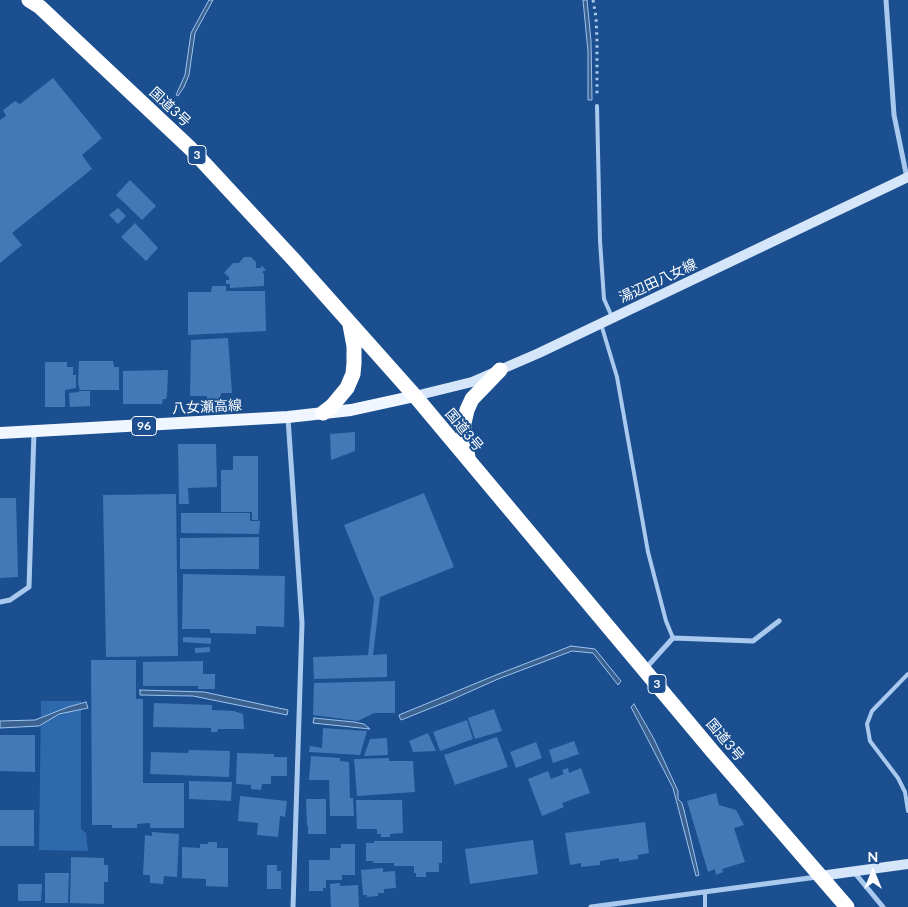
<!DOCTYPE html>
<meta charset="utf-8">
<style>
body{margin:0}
#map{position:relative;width:908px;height:907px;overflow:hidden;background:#1b4f8f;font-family:Lato,sans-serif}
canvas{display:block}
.north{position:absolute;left:848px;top:847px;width:50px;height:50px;-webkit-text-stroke:4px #1b4f8f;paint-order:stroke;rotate:0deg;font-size:14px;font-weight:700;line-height:20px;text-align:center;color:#fff}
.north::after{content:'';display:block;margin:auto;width:18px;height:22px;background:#fff;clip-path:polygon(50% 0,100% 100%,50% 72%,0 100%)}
</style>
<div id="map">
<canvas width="908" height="907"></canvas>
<div class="north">N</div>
</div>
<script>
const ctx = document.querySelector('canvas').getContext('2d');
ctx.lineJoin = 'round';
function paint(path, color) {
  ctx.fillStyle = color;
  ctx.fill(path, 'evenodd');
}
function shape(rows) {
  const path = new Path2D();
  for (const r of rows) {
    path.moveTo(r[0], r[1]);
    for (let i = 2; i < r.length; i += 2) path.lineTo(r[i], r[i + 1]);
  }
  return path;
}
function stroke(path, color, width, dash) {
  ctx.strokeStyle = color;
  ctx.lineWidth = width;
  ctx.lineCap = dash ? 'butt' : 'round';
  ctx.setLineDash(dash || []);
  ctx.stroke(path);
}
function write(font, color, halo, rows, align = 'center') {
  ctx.font = font + ' Lato,"Noto Sans JP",sans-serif';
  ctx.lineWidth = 4;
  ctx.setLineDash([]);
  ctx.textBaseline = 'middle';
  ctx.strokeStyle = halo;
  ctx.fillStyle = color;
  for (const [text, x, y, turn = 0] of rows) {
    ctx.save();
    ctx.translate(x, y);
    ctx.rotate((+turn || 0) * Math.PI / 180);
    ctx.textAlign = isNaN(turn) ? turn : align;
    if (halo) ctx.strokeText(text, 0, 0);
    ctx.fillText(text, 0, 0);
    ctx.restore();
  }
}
paint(shape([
 [41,701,81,701,81,829,86,833,88,851,39,850]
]), '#2e69ad');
const water = shape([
 [209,0,213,0,195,33,189,75,184,87,178,96,176,95,185,75,191,33,209,0],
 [583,0,587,0,591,41,592,100,588,100,588,51,583,0],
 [571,646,595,649,621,681,618,685,593,653,572,651,498,679,451,700,401,720,400,718,399,715,496,675,571,646],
 [140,690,204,692,288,710,287,715,193,696,140,695,140,690],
 [86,702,88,708,59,714,39,726,0,728,0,721,35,720,68,707,86,702],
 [634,704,654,739,678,791,678,799,682,803,684,810,699,875,696,876,673,788,631,707,634,704],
 [314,718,354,722,364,724,370,729,313,723,314,718]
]);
paint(water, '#3c6290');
stroke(water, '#9cc4f0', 1);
paint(shape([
 [53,78,102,138,82,155,92,169,12,233,22,245,0,263,0,120,6,116,3,110,15,101,20,104],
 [130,180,156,206,142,220,116,195],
 [118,208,126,216,118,224,109,215],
 [135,223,158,248,146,261,121,237],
 [244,257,251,257,256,262,256,268,260,268,262,266,266,270,262,272,264,274,264,286,230,288,230,284,226,284,226,280,229,280,229,277,224,273,233,263,239,263],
 [212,286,226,286,226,291,265,291,266,331,188,335,188,292,211,292],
 [228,338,232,393,221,393,220,400,207,399,207,396,190,396,191,340],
 [79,361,113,361,114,367,119,367,119,390,80,390,78,384],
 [45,362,67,362,67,367,73,367,73,375,76,375,76,388,65,390,65,407,45,407],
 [168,370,167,395,166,399,163,399,162,404,123,404,123,371],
 [79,391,90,391,90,406,70,407,69,393,79,392],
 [355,432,355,451,331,460,330,434],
 [178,444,216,444,217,487,188,488,189,504,179,504],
 [233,456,258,456,258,520,252,520,252,512,221,512,221,470,233,470],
 [424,493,454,567,380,597,373,655,387,654,387,677,314,679,313,657,368,655,374,599,344,525],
 [176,494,178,656,106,657,103,495],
 [0,498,16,498,18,577,0,578],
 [181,513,250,513,250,521,260,521,259,534,181,533],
 [259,537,259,569,180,569,180,538],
 [183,574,285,576,284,627,256,626,256,634,210,633,210,629,182,629],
 [183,637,211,638,211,644,183,642],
 [210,647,210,652,195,653,195,648],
 [91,660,136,660,136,699,143,699,143,783,184,783,184,828,150,828,150,823,137,824,137,828,112,828,112,825,92,825],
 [203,661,203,674,215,674,215,689,198,689,198,686,143,686,143,662],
 [395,681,395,713,374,713,358,721,313,715,314,683],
 [154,703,212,705,212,710,234,711,243,714,244,729,218,729,217,732,211,732,211,728,153,727],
 [494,709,502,731,475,739,468,718],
 [467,720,473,739,440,751,433,732],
 [323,728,367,731,360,755,309,752,310,746,322,748],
 [428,733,436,751,413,752,409,741],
 [0,735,35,735,35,772,0,771],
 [497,737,508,767,455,785,444,755],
 [387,738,388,755,364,756,370,739],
 [574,741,579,754,553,763,549,750],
 [536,742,542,758,516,768,510,752],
 [189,750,230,751,229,777,150,774,151,752,188,753],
 [237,753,274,754,274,757,287,757,287,776,271,776,271,784,262,784,261,790,251,789,251,785,236,784],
 [311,756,340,758,340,761,349,762,350,798,353,798,354,816,330,816,329,780,309,780],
 [389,758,389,761,413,761,415,792,357,796,354,759],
 [568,768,569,773,581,768,590,793,562,803,564,807,542,816,528,779,548,771,551,779,564,774,562,770],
 [189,781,232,782,231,801,189,799],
 [716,793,719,805,736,810,744,825,734,828,745,862,722,869,723,872,716,875,715,869,708,872,687,801],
 [240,796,287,801,285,817,280,816,278,837,257,835,258,823,238,821],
 [306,799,326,799,326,834,308,834,308,826,307,826],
 [356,800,402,800,403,833,390,834,390,837,381,837,381,834,377,834,377,829,357,829],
 [0,810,34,810,34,846,0,846],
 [645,822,649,853,638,855,638,859,619,862,619,858,600,861,600,865,581,867,581,863,570,865,565,833],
 [152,832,179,834,177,877,164,876,163,884,150,883,150,875,143,875,145,835,152,836],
 [533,840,538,874,470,884,465,849],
 [374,841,442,841,442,863,439,863,439,872,426,872,426,877,416,877,416,873,414,873,414,866,394,866,394,863,373,863,373,861,366,861,366,843,374,843],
 [208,842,217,842,217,848,228,848,228,887,206,886,206,879,182,878,182,847,200,848,200,844,208,844],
 [341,844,355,844,355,875,342,875,342,880,326,880,326,888,323,888,323,891,309,891,309,860,330,860,330,848,341,848],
 [71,857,104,858,104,865,108,865,108,882,104,882,104,904,70,903],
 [267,865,277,865,277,871,281,871,281,889,267,889],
 [383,868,383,872,395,871,396,888,384,889,384,893,378,893,378,896,367,897,367,895,363,895,361,870],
 [45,873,69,873,68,903,45,903],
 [340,883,340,886,358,885,359,907,331,907,330,884],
 [18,884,42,884,41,901,18,901]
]), '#4478b7');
stroke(shape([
 [593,0,596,17,597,41,597,97]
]), '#a9c9ee', 3, [2.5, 4]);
stroke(shape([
 [597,106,600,241,604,299,612,317],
 [601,324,617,377,648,552,666,621,673,638],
 [908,674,872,711,867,724,870,741,898,778,905,792,908,811],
 [705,892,705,907]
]), '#a9c9ee', 4);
stroke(shape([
 [886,0,894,115,907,178],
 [288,418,302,623,293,907],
 [0,602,10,600,29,587,34,432],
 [645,669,673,638,753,641,779,621],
 [854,872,883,907],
 [591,907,817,877]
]), '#a9c9ee', 5);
stroke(shape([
 [415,396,472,382,539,353,908,177],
 [820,876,908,864]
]), '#d6e6fa', 10);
stroke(shape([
 [0,433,288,417,351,410,415,396]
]), '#f0f6ff', 12);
stroke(shape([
 [29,0,40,7,191,149,294,260,415,396,713,752,847,907],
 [323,413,332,406,347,388,353,374,354,363,354,346,350,325],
 [468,457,464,440,464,423,467,410,472,399,500,370]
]), '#fff', 15);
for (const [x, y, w] of [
 [197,155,18],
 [144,426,25],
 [657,684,18]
]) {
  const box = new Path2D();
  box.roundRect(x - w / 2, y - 9.5, w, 19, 4);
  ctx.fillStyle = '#1b4f8f';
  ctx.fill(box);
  stroke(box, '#fff', 1);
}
write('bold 12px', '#fff', null, [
 ["3",197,155],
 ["96",144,426],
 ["3",657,684]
]);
write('14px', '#fff', '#1b4f8f', [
 ["国道3号",170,107,43],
 ["湯辺田八女線",658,281,-25],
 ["八女瀬高線",207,407,-3],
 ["国道3号",464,430,50],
 ["国道3号",725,740,50]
]);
</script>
